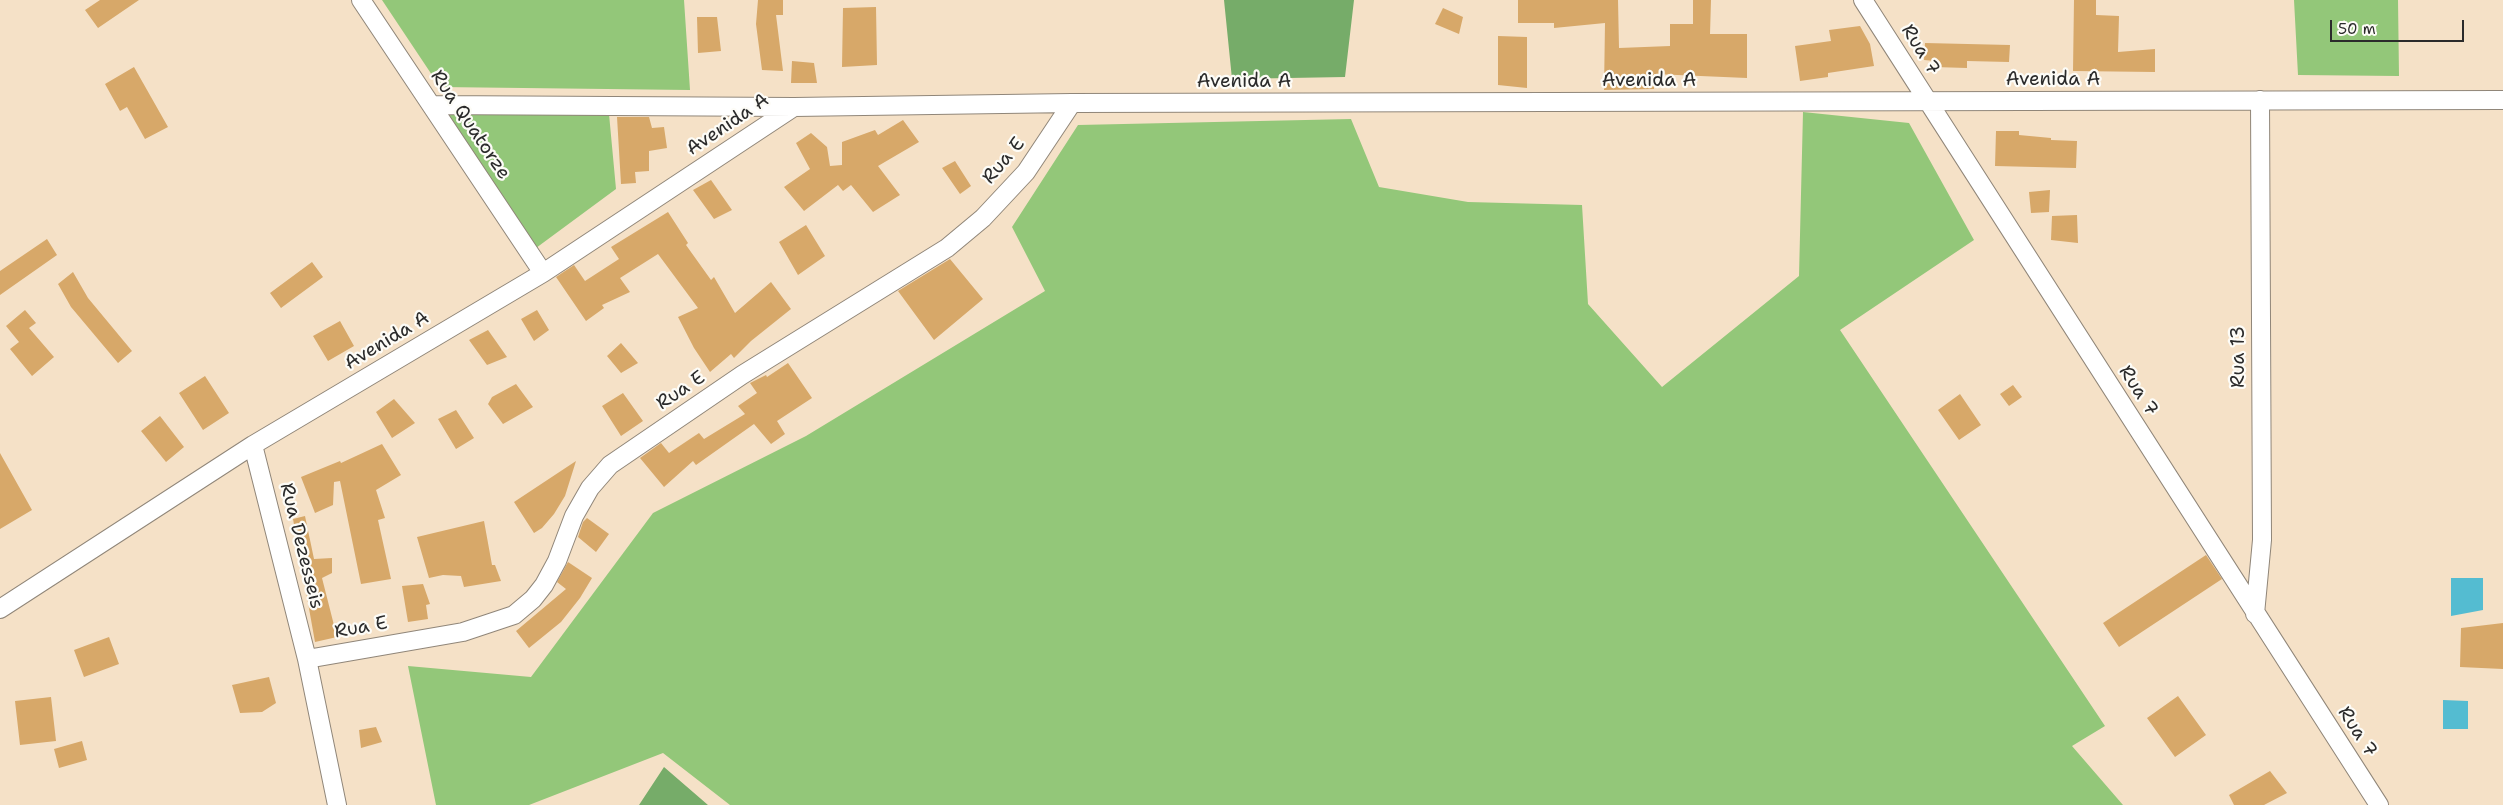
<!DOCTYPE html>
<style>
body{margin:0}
#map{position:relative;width:2503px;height:805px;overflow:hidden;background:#f5e1c7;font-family:"Shantell Sans",sans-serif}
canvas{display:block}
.scale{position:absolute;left:2330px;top:20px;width:134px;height:22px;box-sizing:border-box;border:2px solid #2b2b2b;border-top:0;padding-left:6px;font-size:15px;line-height:18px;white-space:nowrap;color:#2b2b2b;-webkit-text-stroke:4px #fdfcf7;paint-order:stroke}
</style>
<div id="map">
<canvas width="2503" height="805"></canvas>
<div class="scale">50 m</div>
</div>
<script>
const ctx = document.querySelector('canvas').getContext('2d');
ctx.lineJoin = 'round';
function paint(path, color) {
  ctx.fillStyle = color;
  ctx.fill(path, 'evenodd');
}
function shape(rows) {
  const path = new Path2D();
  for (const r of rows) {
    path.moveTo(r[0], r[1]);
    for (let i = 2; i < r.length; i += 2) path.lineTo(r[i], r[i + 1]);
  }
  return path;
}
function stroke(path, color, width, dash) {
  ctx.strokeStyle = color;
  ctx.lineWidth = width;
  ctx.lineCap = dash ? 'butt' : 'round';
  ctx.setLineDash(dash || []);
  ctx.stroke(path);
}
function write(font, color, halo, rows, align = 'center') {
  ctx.font = font + ' "Shantell Sans",sans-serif';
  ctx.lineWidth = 4.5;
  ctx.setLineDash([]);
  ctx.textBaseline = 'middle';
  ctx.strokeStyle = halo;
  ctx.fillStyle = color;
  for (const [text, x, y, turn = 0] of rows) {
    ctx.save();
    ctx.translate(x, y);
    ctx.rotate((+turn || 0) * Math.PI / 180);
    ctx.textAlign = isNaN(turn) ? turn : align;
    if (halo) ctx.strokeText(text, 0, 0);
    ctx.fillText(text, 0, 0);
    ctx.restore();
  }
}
paint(shape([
 [382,0,684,0,690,90,440,87],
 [2294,0,2398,0,2399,76,2298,75],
 [1803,112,1909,123,1974,240,1840,330,2105,726,2072,746,2123,805,730,805,663,753,529,805,436,805,408,666,531,677,653,513,806,436,1045,291,1012,227,1078,125,1351,119,1379,187,1468,202,1582,205,1588,304,1662,387,1799,276],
 [447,114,609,114,616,189,536,248]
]), '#93c779');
paint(shape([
 [1224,0,1354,0,1345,77,1232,79],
 [664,767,708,805,639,805]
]), '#76ac69');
paint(shape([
 [2451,578,2483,578,2483,610,2451,616],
 [2443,700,2468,701,2468,729,2443,729]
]), '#54bcd1');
paint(shape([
 [100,0,139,0,98,28,85,10],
 [758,0,783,0,783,15,776,15,783,71,762,70,756,24],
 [1518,0,1618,0,1619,48,1670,46,1670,24,1693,24,1693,0,1711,0,1710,34,1747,34,1747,78,1654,74,1654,89,1604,90,1605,23,1554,28,1554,23,1518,23],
 [2074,0,2096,0,2096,15,2119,16,2118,52,2155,49,2155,72,2073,71],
 [876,7,877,65,842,67,843,8],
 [1443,8,1463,17,1459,34,1435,24],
 [697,17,717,17,721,51,698,53],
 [1860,26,1870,44,1874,66,1828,73,1828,77,1800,81,1795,46,1831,41,1829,30],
 [1498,36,1527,37,1527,88,1498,85],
 [1925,43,2010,45,2009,62,1967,61,1967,68,1934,67,1935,61,1924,60],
 [792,61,814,63,817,83,791,83],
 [134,67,168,127,145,139,127,107,120,111,105,84],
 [617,117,649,117,652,128,664,127,667,148,649,151,649,171,635,172,636,183,621,184],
 [903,120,919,142,878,166,900,195,873,212,851,185,843,191,838,185,804,211,784,187,810,169,796,143,811,133,827,147,830,166,842,165,842,142,875,130,878,135],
 [1996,131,2019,131,2019,135,2051,138,2051,140,2077,141,2076,168,1995,166],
 [955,161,971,186,960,194,942,168],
 [711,180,732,210,714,219,693,190],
 [2050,190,2049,212,2031,213,2029,192],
 [668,212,688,243,686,245,711,280,714,277,735,313,771,282,791,309,751,341,734,358,731,354,710,372,694,348,678,317,698,308,658,254,620,278,630,292,602,305,604,308,586,321,556,277,574,265,585,281,619,259,611,247],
 [2077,215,2078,243,2051,240,2052,216],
 [806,225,825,256,798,275,779,242],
 [47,239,57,255,0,295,0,271],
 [950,259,983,299,934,340,898,291],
 [312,262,323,277,281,308,270,293],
 [73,272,88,298,132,351,118,363,71,307,58,284],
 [25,310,36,323,29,328,54,357,32,376,10,349,19,342,6,326],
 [537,310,549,330,534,341,521,319],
 [340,321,354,346,328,361,313,336],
 [488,330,507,357,487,365,469,340],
 [621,343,638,363,621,373,607,356],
 [788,363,812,398,777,421,785,434,771,444,754,424,696,465,693,461,664,487,640,458,661,443,669,453,699,433,704,439,745,414,738,406,757,393,750,383,766,375,767,377],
 [205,376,229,413,203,430,179,393],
 [516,384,533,407,503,424,488,404,492,397],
 [2013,385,2022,397,2009,406,2000,394],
 [623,393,643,421,621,436,602,406],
 [1960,394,1981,425,1959,440,1938,410],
 [394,399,415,423,392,438,376,412],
 [456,410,474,438,456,449,438,419],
 [160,416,184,447,166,462,141,431],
 [382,444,401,475,376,490,385,518,378,520,391,579,361,584,340,481,334,482,333,505,315,513,301,477,340,461,341,463],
 [0,453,32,510,0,529],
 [576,461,565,496,554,514,542,528,534,533,514,502],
 [305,516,314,559,332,558,332,573,322,578,337,637,315,642,293,519],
 [587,518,609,534,596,552,578,537,583,522],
 [484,521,492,565,495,565,501,581,464,587,461,576,443,575,429,578,417,537],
 [2206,555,2222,579,2119,647,2103,623],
 [568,562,592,578,580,598,561,622,529,648,516,631,566,589,557,582],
 [423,584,430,604,426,605,428,619,408,622,402,586],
 [2503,623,2503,669,2460,667,2461,628],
 [109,637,119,664,84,677,74,650],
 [269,677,276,703,262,712,240,713,232,685],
 [2178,696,2206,735,2175,757,2147,718],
 [51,697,56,741,20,745,15,701],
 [376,727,382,742,361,748,359,730],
 [82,741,87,760,59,768,54,749],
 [2270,771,2287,793,2264,805,2234,805,2229,795]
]), '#d7a869');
const minor = shape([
 [361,0,543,273],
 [1863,0,2379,805],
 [431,105,794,107,1072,103,2503,100],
 [253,445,307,659,337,805],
 [0,609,253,445,543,273,794,107],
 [2255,614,2262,540,2260,100],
 [307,659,463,632,514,615,533,599,544,585,557,561,574,516,590,488,610,465,742,375,947,248,983,218,1026,172,1072,103]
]);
stroke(minor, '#908679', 20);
stroke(minor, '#fff', 18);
write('19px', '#2b2b2b', '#fdfcf7', [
 ["Rua 7",1920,50,58],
 ["Avenida A",2053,80],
 ["Avenida A",1649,81],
 ["Avenida A",1244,82],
 ["Rua Quatorze",470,125,56],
 ["Avenida A",728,125,-34],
 ["Rua E",1004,161,-50],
 ["Avenida A",387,341,-31],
 ["Rua 13",2239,357,-90],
 ["Rua E",681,391,-34],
 ["Rua 7",2138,391,57],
 ["Rua Dezesseis",301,546,76],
 ["Rua E",361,628,-10],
 ["Rua 7",2357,732,57]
]);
</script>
